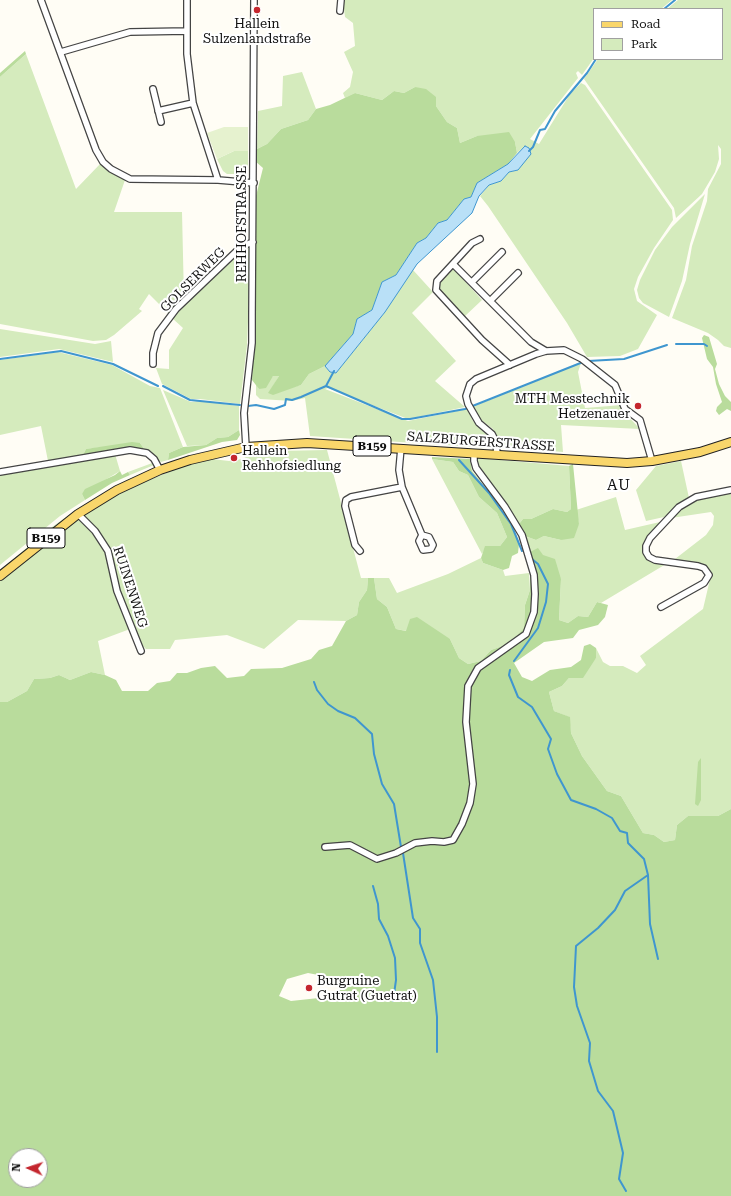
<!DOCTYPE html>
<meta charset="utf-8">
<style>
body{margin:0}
#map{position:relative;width:731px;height:1196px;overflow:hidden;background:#fffdf5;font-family:"Roboto Serif",serif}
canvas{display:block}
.legend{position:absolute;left:593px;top:8px;width:130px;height:52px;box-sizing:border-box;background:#fff;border:1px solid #a0a0a0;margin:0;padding:5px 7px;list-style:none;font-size:12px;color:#111}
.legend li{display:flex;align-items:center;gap:8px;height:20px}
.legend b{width:20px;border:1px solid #a0a0a0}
.north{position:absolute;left:8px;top:1148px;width:40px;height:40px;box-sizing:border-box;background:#fff;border:1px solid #a0a0a0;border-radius:50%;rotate:273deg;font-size:11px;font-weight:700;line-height:16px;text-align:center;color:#111}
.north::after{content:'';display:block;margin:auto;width:14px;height:18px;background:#c4262e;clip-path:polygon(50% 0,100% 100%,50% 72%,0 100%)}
</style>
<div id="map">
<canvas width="731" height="1196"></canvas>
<ul class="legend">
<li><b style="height:5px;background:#f9d66b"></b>Road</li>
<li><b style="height:11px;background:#d5ebbd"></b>Park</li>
</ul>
<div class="north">N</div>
</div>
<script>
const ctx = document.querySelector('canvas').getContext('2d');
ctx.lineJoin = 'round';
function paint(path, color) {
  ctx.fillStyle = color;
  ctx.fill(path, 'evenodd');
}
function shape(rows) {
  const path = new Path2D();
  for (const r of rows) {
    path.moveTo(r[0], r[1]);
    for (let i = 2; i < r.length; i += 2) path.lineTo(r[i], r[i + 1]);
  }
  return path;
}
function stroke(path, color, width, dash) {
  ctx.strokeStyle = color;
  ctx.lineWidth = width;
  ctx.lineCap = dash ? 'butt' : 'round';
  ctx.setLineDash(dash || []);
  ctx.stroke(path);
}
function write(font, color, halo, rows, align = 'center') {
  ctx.font = font + ' "Roboto Serif",serif';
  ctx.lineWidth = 4;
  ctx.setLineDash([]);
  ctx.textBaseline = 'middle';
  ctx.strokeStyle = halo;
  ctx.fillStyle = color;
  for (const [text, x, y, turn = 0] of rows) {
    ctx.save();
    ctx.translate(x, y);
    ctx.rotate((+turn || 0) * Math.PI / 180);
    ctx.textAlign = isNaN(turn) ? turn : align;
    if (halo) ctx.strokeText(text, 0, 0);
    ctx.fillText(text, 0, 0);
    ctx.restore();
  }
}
paint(shape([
 [343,0,672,0,661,9,594,9,594,58,582,75,578,71,576,73,578,78,530,139,539,144,570,94,581,83,585,85,672,210,673,220,654,248,638,277,634,289,637,301,657,315,638,349,620,356,587,357,567,323,488,206,480,196,489,185,501,181,509,172,518,170,525,146,517,153,515,142,477,136,460,143,457,128,447,122,436,106,415,87,404,93,394,91,382,100,355,93,345,98,343,93,350,87,353,72,344,52,355,46,353,23,345,17],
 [678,0,731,0,731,348,724,346,718,340,708,333,672,318,686,280,692,246,707,201,708,189,721,164,721,149,718,145,719,159,715,172,702,194,676,218,674,208,584,79,598,59,722,59,722,9,667,9],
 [26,54,76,189,101,163,110,172,125,180,114,212,182,212,184,299,170,315,149,294,139,309,142,311,114,335,106,340,93,341,0,324,0,77],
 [302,72,316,109,308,120,281,129,267,144,257,149,258,111,282,106,283,76],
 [234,151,248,151,248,174,227,174,223,171,217,159],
 [705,194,690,244,682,281,669,317,643,303,639,298,637,290,640,280,655,250,672,227],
 [248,246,249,249,249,298,247,345,240,404,200,399,191,399,162,384,156,368,169,369,169,350,183,328,172,318,182,306,244,247],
 [453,268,482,300,464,317,439,290,439,281],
 [413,270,433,292,412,313,456,361,435,381,465,407,408,419,328,388,325,389,408,421,467,409,473,421,489,436,491,443,490,448,310,436,305,398,292,401,260,399,256,395,256,384,259,389,273,376,279,376,269,393,301,385,309,374,325,366,330,372,336,373,385,312],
 [0,329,95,344,111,341,113,362,59,349,0,357],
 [58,352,112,365,150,386,160,388,183,447,169,453,168,460,161,462,145,450,140,443,86,449,83,455,48,461,41,426,0,435,0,360],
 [581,363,578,372,585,408,622,405,625,413,640,429,561,425,563,452,500,447,493,429,480,419,472,407],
 [163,390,191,402,200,401,239,406,239,430,228,437,217,438,206,445,187,446],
 [272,447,276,451,327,450,361,578,368,578,367,590,359,602,357,615,346,621,298,620,264,649,227,635,175,640,170,649,146,649,140,643,119,593,114,565,108,547,105,540,85,517,85,513,130,488,193,462,212,459,229,461,242,459,261,450],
 [115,454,120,471,82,494,85,500,60,516,0,565,0,474],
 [477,458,569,466,571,509,567,512,553,509,531,519,523,519,519,524,478,469,475,461],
 [432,459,453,462,459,471,468,475,479,497,497,513,507,537,500,546,486,547,482,554],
 [681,461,689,498,664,517,646,521,636,490,656,466],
 [155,462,154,465,130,475,128,472],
 [153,469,76,511,0,572,0,570,52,527,76,510,125,481],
 [731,492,731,809,718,816,688,816,677,825,675,840,664,842,654,835,643,833,621,796,607,791,582,756,571,733,569,717,554,711,549,692,562,686,569,678,596,658,596,648,603,662,610,666,623,666,637,673,646,665,640,656,703,609,711,575,710,571,704,566,675,559,706,535,713,525,714,516,711,512,671,518,676,512,696,499],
 [616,497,625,530,660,522,643,544,643,551,648,559,666,564,601,603,597,602,588,617,578,616,568,623,559,620,561,579,530,552,525,536,536,540,544,536,561,540,579,524,576,510],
 [75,520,79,520,84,523,101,541,107,552,130,629,98,641,105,675,91,672,70,680,59,675,50,678,34,679,27,691,7,702,0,702,0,581],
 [481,558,483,563,503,570,505,576,529,573,530,590,525,605,524,628,508,644,491,650,481,661,468,664,459,658,450,639,396,629,387,607,377,599,374,578,389,578,397,593,448,574]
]), '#d5ebbd');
paint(shape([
 [25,51,26,54,0,77,0,73],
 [415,87,426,89,436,97,436,106,447,122,457,128,460,143,477,136,509,132,515,142,517,153,508,164,477,183,471,197,464,199,447,220,438,223,426,238,417,243,396,275,382,282,372,310,357,319,353,334,325,366,309,374,301,385,273,395,268,393,279,376,273,376,266,388,259,389,252,380,256,297,256,196,263,168,255,161,257,149,267,144,281,129,308,120,316,109,330,105,355,93,382,100,394,91,404,93],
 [704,335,709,337,717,364,715,369,719,384,725,396,731,402,731,411,727,409,719,415,716,411,717,407,722,402,716,384,713,367,707,359,702,338],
 [239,430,240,435,237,440,222,442,168,460,169,453,183,447,206,445,217,438,228,437],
 [132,442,140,443,145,450,132,448,88,456,83,455,86,449],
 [432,457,470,459,472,471,494,498,511,524,519,544,518,553,512,556,509,568,503,570,483,563,481,558,485,546,500,546,507,537,497,513,479,497,468,475,459,471,453,462,432,459],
 [573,464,579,524,574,538,561,540,544,536,536,540,525,536,519,524,523,519,531,519,553,509,567,512,571,509,569,466],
 [120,471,122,475,128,472,130,475,112,483,85,500,82,494,85,489,115,475],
 [538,548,543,555,555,559,561,579,559,620,568,623,578,616,588,617,597,602,608,605,605,617,598,625,579,630,573,638,544,642,514,663,522,677,532,681,550,670,571,667,581,660,584,646,590,644,596,648,596,658,583,678,569,678,562,686,549,692,554,711,570,717,571,733,582,756,607,791,621,796,643,833,654,835,664,842,675,840,677,825,688,816,718,816,731,809,731,1196,0,1196,0,702,7,702,27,691,34,679,50,678,59,675,70,680,91,672,105,675,116,680,122,691,148,691,157,683,170,681,177,673,187,673,201,668,215,666,227,678,244,676,251,669,282,668,311,659,319,650,332,646,346,621,357,615,359,602,367,590,368,578,374,578,377,599,387,607,396,629,406,631,410,619,417,617,450,639,459,658,468,664,481,661,491,650,508,644,524,628,525,605,530,590,530,552],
 [308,973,344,980,343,988,328,997,291,1001,279,996,287,979],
 [16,1156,40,1156,40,1180,16,1180],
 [701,758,701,800,698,806,695,804,698,762]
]), '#b9dc9c');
paint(shape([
 [224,127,248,127,248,151,234,151,217,159,207,133]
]), '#e6f2cf');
const water = shape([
 [525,146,529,148,531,154,518,170,509,172,501,181,489,185,479,196,472,213,417,264,385,312,336,373,330,372,325,366,353,334,357,319,372,310,382,282,396,275,417,243,426,238,438,223,447,220,464,199,471,197,477,183,508,164,525,146]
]);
paint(water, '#b9e0f7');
stroke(water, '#3f96cf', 1);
stroke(shape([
 [664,9,675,0],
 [529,151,533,147,540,130,545,129,555,111,587,73,596,59],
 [676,344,704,344,707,346],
 [0,359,61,351,113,364,158,386],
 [588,361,624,359,667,345],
 [163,386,190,400,240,405],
 [326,386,402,419,410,419,465,409,583,362],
 [248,406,256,405,274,409,285,405,286,399,292,400,301,397,326,386,334,371],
 [459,460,489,493,511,524,522,551],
 [514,661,538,628,546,602,548,584,538,564,532,559],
 [510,670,509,675,518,697,532,707,551,739,548,749,557,774,571,800,596,809,612,818,620,831,627,833,628,843,644,859,648,875,650,924,658,959],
 [314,682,317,690,328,704,338,711,355,718,372,734,374,754,382,784,394,804,401,847],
 [403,853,413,918,420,929,420,943,433,980,437,1017,437,1052],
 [373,886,378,904,379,919,388,936,395,958,396,980,393,1001],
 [626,1191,619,1179,623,1153,613,1111,598,1091,589,1061,590,1043,577,1006,574,987,576,946,598,928,615,910,625,891,648,875]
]), '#3f96cf', 2);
const minor = shape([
 [41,0,96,150,103,162,111,169,130,179,218,180,254,183],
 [187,0,187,54,193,103,218,180],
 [340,11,341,0],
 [61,52,130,32,187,31],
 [153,89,161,122],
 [158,111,193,103],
 [480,239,472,243,437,281,436,290,482,340,510,365],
 [454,265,531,342,546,351],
 [472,282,502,252],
 [490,301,518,273],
 [153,364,153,353,158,333,176,309,242,246,253,242],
 [246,447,244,413,252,343,252,315,254,0],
 [401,448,399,470,402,487,422,535,419,541,423,550,431,549,433,545,429,537,422,535],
 [497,455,496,442,492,434,479,423,468,404,466,396,470,384,476,379,536,354,546,351,564,350,582,359,615,385,625,409,640,420,652,461],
 [0,472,130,450,147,453,154,459,160,470],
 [78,514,95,531,108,551,117,591,141,651],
 [360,551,355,545,345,506,346,500,351,497,402,487],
 [661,607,704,583,709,575,704,568,698,566,655,560,649,557,646,552,646,546,650,538,679,507,696,497,731,490],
 [325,847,350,845,377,859,396,853,415,843,432,841,444,842,453,840,462,824,470,803,473,784,466,722,468,686,478,668,526,634,534,612,535,594,534,575,522,535,505,507,476,468,474,461,474,454]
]);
const primary = shape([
 [0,576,78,514,117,490,160,470,190,460,246,447,307,443,627,463,652,461,700,452,731,442]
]);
stroke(minor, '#444', 8);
stroke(primary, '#222', 10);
stroke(minor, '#fff', 5.5);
stroke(primary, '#f9d66b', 8);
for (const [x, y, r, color] of [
 [257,10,4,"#c4262e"],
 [638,406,4,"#c4262e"],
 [234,458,4,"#c4262e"],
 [309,988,4,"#c4262e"]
]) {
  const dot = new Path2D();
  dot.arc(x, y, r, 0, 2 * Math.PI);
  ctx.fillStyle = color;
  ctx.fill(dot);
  stroke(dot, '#fff', 1.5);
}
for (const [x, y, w] of [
 [372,446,38],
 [46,538,38]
]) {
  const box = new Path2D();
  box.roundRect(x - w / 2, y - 10, w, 20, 3);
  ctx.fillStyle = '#fff';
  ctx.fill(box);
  stroke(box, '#111', 1);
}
write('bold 12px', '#111', null, [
 ["B159",372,446],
 ["B159",46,538]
]);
write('13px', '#111', '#fff', [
 ["Hallein",257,24,"center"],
 ["Sulzenlandstraße",257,39,"center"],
 ["MTH Messtechnik",630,399,"right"],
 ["Hetzenauer",630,414,"right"],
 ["Hallein",242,451],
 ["Rehhofsiedlung",242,466],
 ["Burgruine",317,981],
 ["Gutrat (Guetrat)",317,996]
], 'left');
write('13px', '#111', '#fff', [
 ["REHHOFSTRASSE",242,224,-90],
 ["GOLSERWEG",193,280,-45],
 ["SALZBURGERSTRASSE",481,442,4],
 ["RUINENWEG",130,587,72]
]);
ctx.letterSpacing = '1px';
write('15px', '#111', '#fff', [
 ["AU",619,486]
]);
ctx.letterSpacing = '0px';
</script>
